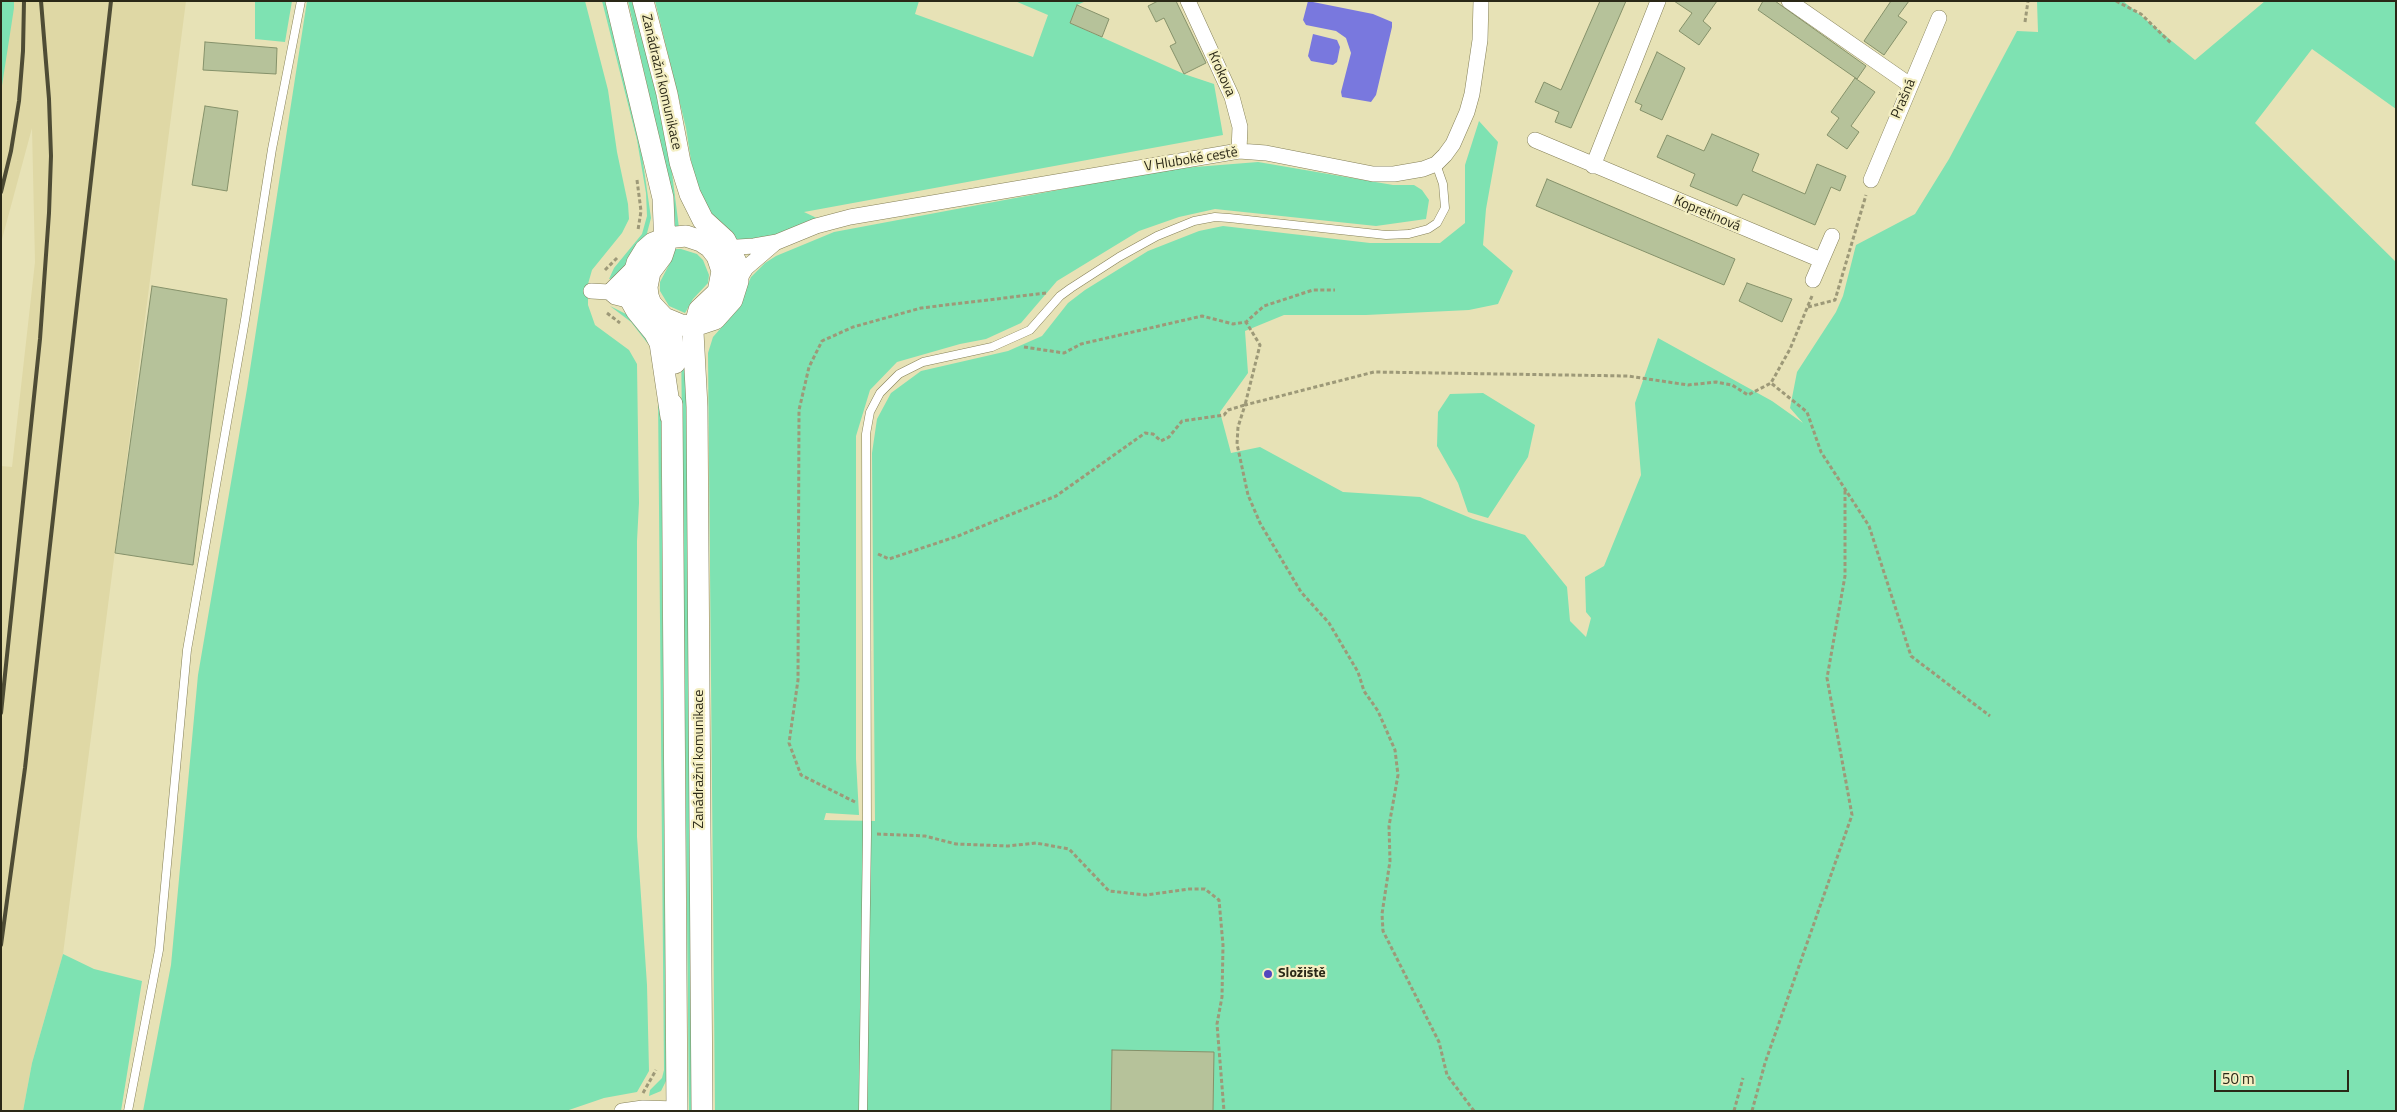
<!DOCTYPE html>
<meta charset="utf-8">
<style>
body{margin:0}
#map{position:relative;width:2397px;height:1112px;overflow:hidden;background:#e7e2b6;font-family:"Titillium Web",sans-serif}
canvas{display:block}
.frame{position:absolute;inset:0;border:2px solid #2a2817;pointer-events:none}
.scale{position:absolute;left:2214px;top:1070px;width:135px;height:22px;box-sizing:border-box;border:2px solid #2a2817;border-top:0;padding-left:6px;font-size:15px;line-height:18px;white-space:nowrap;color:#2a2817;-webkit-text-stroke:4px #f4efc3;paint-order:stroke}
</style>
<div id="map">
<canvas width="2397" height="1112"></canvas>
<div class="frame"></div>
<div class="scale">50 m</div>
</div>
<script>
const ctx = document.querySelector('canvas').getContext('2d');
ctx.lineJoin = 'round';
function paint(path, color) {
  ctx.fillStyle = color;
  ctx.fill(path, 'evenodd');
}
function shape(rows) {
  const path = new Path2D();
  for (const r of rows) {
    path.moveTo(r[0], r[1]);
    for (let i = 2; i < r.length; i += 2) path.lineTo(r[i], r[i + 1]);
  }
  return path;
}
function stroke(path, color, width, dash) {
  ctx.strokeStyle = color;
  ctx.lineWidth = width;
  ctx.lineCap = dash ? 'butt' : 'round';
  ctx.setLineDash(dash || []);
  ctx.stroke(path);
}
function write(font, color, halo, rows, align = 'center') {
  ctx.font = font + ' "Titillium Web",sans-serif';
  ctx.lineWidth = 4.5;
  ctx.setLineDash([]);
  ctx.textBaseline = 'middle';
  ctx.strokeStyle = halo;
  ctx.fillStyle = color;
  for (const [text, x, y, turn = 0] of rows) {
    ctx.save();
    ctx.translate(x, y);
    ctx.rotate((+turn || 0) * Math.PI / 180);
    ctx.textAlign = isNaN(turn) ? turn : align;
    if (halo) ctx.strokeText(text, 0, 0);
    ctx.fillText(text, 0, 0);
    ctx.restore();
  }
}
paint(shape([
 [1,1,186,1,63,954,32,1063,23,1111,1,1111,1,466,12,467,35,262,32,128,1,243]
]), '#dfd8a5');
paint(shape([
 [1,1,14,1,14,8,1,92],
 [255,1,292,1,285,42,255,39],
 [307,1,585,1,608,90,617,152,628,204,629,219,622,233,592,270,588,284,588,305,595,325,629,350,637,364,639,503,637,541,637,837,647,985,649,1071,637,1092,604,1098,566,1111,143,1111,171,965,198,675,247,389],
 [602,1,606,1,642,155,651,218,646,237,627,267,615,278,609,279,614,268,642,234,647,216,646,193,637,140],
 [628,1,634,1,651,68,671,165,679,228,672,229,655,121],
 [655,1,919,1,915,14,1033,57,1048,15,1015,1,1086,1,1077,5,1070,23,1184,74,1214,84,1223,135,804,212,821,220,784,234,756,241,738,241,715,222,695,186,686,128],
 [2037,1,2123,1,2195,60,2265,1,2396,1,2396,109,2312,49,2255,123,2396,262,2396,1111,715,1111,708,353,713,337,736,311,751,277,765,263,776,256,834,232,1170,169,1258,162,1393,185,1414,185,1422,190,1429,200,1426,219,1376,226,1215,209,1179,217,1139,231,1057,281,1021,323,986,339,960,344,897,362,870,390,856,436,856,759,859,815,826,813,824,820,875,821,872,453,877,419,891,393,921,371,1008,351,1042,336,1068,303,1085,290,1148,251,1199,231,1223,226,1370,243,1440,243,1465,223,1465,165,1479,121,1498,142,1486,209,1483,245,1513,271,1498,304,1469,310,1366,315,1284,315,1245,331,1248,373,1220,412,1231,453,1260,447,1343,492,1420,497,1473,519,1525,535,1567,587,1570,621,1586,637,1591,618,1586,612,1585,577,1604,566,1641,475,1635,403,1658,338,1772,401,1803,423,1790,408,1797,372,1836,312,1843,296,1856,245,1915,214,1949,159,2017,31,2038,32],
 [674,249,681,249,697,254,703,260,709,275,708,283,693,299,685,313,669,306,660,291,660,282,671,261],
 [610,306,628,315,652,342,661,383,666,1070,666,1081,661,1091,649,1096,650,1090,662,1078,664,1070,658,395,652,349,631,322],
 [681,335,687,335,695,1111,689,1111],
 [1483,393,1535,425,1528,457,1488,518,1468,512,1458,483,1437,446,1438,412,1450,394],
 [63,954,94,969,142,981,121,1111,23,1111,32,1063]
]), '#7ee2b2');
paint(shape([
 [1308,1,1373,14,1392,22,1392,27,1376,95,1371,102,1342,97,1341,92,1351,53,1346,38,1336,31,1306,25,1303,20],
 [1313,34,1337,40,1340,47,1337,62,1333,65,1311,61,1308,56]
]), '#7978de');
const building = shape([
 [1158,1,1176,1,1206,63,1184,74,1170,46,1176,43,1164,18,1156,22,1148,6,1158,1],
 [1600,1,1626,1,1571,128,1555,122,1559,112,1535,102,1544,82,1561,90,1600,1],
 [1674,1,1717,1,1703,21,1711,28,1699,45,1679,31,1692,13,1674,1],
 [1763,1,1775,1,1866,66,1857,79,1758,10,1763,1],
 [1891,1,1909,1,1898,16,1907,22,1884,55,1864,41,1891,1],
 [1077,5,1109,19,1102,37,1070,23,1077,5],
 [205,42,277,48,276,74,203,70,205,42],
 [1657,52,1685,68,1662,120,1640,110,1642,105,1635,102,1657,52],
 [1855,78,1875,92,1851,126,1859,132,1847,149,1827,135,1839,118,1831,112,1855,78],
 [205,106,238,111,227,191,192,185,205,106],
 [1712,134,1759,154,1752,171,1805,194,1817,164,1846,176,1840,191,1831,187,1815,225,1743,194,1737,206,1690,186,1695,174,1657,157,1667,135,1704,151,1712,134],
 [1547,179,1735,259,1724,285,1536,206,1547,179],
 [1747,283,1792,299,1782,322,1739,301,1747,283],
 [152,286,227,299,193,565,115,553,152,286],
 [1112,1050,1214,1052,1213,1111,1111,1111,1112,1050]
]);
paint(building, '#b6c29a');
stroke(building, '#85916a', 1);
const service = shape([
 [128,1111,159,950,187,650,245,320,272,149,301,1],
 [863,1111,867,834,866,434,870,412,880,393,899,374,923,362,992,347,1030,330,1060,296,1071,288,1119,257,1157,236,1194,221,1215,217,1229,218,1386,235,1409,234,1428,229,1437,223,1445,208,1443,184,1436,164]
]);
const minor = shape([
 [1188,1,1232,97,1240,127,1239,151],
 [1789,1,1910,85],
 [1535,140,1821,260],
 [1593,166,1658,1],
 [1871,180,1939,18],
 [722,248,754,246,777,242,816,226,850,217,1239,151,1266,153,1373,174,1394,174,1423,169,1436,164,1445,155,1453,144,1467,112,1472,94,1480,40,1481,1],
 [1813,280,1832,236],
 [738,281,746,268,774,244],
 [591,291,609,292,615,297,639,303],
 [609,292,635,266],
 [622,1111,643,1108,677,1109]
]);
const secondary = shape([
 [616,1,663,198,665,247,662,256,650,272,647,287,648,296,651,304,664,318,681,325,694,326,715,319,732,300,738,281,737,264,725,240,703,220,690,194,680,162,667,94,643,1],
 [664,318,671,330,675,363],
 [672,404,677,1111],
 [671,417,660,343,654,332,636,310,631,301,630,289,637,263,645,250,653,243,666,238,686,236,701,241,710,247,717,256,722,271,718,292,699,310,693,332,697,407,702,1111]
]);
stroke(service, '#858058', 9);
stroke(minor, '#858058', 16);
stroke(secondary, '#858058', 22);
stroke(shape([
 [2116,1,2141,14,2171,43],
 [2025,22,2028,1],
 [637,180,641,211,638,230],
 [605,270,618,257],
 [1812,296,1790,349,1771,383,1807,412,1821,452,1869,526,1911,656,1990,716],
 [1808,307,1835,300,1866,195],
 [607,313,620,323],
 [1024,347,1064,353,1081,344,1202,316,1233,324,1246,322,1264,306,1313,290,1335,290],
 [878,554,889,559,958,536,1056,496,1145,433,1153,434,1161,441,1169,437,1182,421,1224,415,1228,410,1245,405,1260,345,1246,322],
 [855,802,801,775,789,743,798,680,799,410,809,367,822,341,853,327,921,308,1046,293],
 [877,834,925,836,956,844,1008,846,1036,843,1069,849,1109,891,1146,895,1189,889,1205,889,1219,900,1223,945,1222,997,1217,1024,1224,1111],
 [643,1093,656,1070],
 [1474,1111,1447,1075,1439,1042,1383,931,1382,914,1390,861,1389,826,1398,775,1395,750,1378,711,1364,691,1358,672,1329,623,1301,592,1260,523,1248,495,1237,444,1238,427,1245,405,1374,372,1628,376,1688,385,1716,382,1732,385,1748,395,1771,383],
 [1734,1111,1743,1078],
 [1752,1111,1765,1063,1852,815,1827,678,1845,576,1845,488]
]), '#9d9978', 3, [4, 2.5]);
stroke(service, '#fff', 8);
stroke(minor, '#fff', 15);
stroke(secondary, '#fff', 21);
stroke(shape([
 [1,192,11,151,19,101,23,51,24,1],
 [1,713,40,339,49,213,51,156,49,99,41,1],
 [1,945,25,768,111,1]
]), '#4e4c35', 4);
for (const [x, y, r, color] of [
 [1268,974,5,"#5247be"]
]) {
  const dot = new Path2D();
  dot.arc(x, y, r, 0, 2 * Math.PI);
  ctx.fillStyle = color;
  ctx.fill(dot);
  stroke(dot, '#f4efc3', 2);
}
write('14px', '#2a2817', '#f4efc3', [
 ["Krokova",1221,74,66],
 ["Zanádražní komunikace",661,82,77],
 ["Prašná",1904,99,-67],
 ["V Hluboké cestě",1191,160,-9],
 ["Kopretinová",1707,214,23],
 ["Zanádražní komunikace",700,759,-90]
]);
write('bold 14px', '#2a2817', '#f4efc3', [
 ["Složiště",1278,974]
], 'left');
</script>
